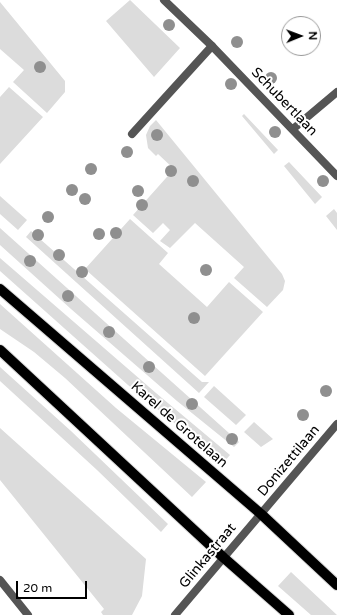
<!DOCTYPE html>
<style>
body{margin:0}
#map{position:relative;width:337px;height:615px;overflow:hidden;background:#fff;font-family:"Varela Round",sans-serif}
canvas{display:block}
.north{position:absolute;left:281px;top:16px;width:40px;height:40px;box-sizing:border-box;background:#fff;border:1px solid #999;border-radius:50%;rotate:89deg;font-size:11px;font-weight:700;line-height:16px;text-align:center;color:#000}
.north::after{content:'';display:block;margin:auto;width:14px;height:18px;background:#000;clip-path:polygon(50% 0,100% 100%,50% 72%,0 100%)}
.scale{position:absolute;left:16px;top:581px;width:71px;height:18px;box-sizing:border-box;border:2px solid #000;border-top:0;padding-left:5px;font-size:12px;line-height:14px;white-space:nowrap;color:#000;-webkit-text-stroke:3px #fff;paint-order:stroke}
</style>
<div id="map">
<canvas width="337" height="615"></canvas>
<div class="north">N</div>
<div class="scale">20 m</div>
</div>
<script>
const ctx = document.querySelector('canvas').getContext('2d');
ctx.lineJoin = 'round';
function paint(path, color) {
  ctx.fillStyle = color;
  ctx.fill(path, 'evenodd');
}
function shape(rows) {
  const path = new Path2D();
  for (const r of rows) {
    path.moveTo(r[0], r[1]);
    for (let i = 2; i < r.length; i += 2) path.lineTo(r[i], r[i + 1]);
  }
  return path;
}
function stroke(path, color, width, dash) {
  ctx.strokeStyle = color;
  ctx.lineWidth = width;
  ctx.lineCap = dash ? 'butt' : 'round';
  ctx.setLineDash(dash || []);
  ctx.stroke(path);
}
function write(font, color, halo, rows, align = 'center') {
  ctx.font = font + ' "Varela Round",sans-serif';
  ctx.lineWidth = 4;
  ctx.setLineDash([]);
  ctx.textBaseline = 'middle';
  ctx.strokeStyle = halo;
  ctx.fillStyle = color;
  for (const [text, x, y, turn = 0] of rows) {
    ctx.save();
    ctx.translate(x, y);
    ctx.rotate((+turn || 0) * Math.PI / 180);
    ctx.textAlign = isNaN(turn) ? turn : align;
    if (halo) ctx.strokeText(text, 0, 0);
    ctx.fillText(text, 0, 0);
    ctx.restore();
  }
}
paint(shape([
 [130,0,180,48,154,77,106,21],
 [0,2,65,81,65,92,47,113,13,82,24,70,0,49],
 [9,87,43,117,0,164,0,97],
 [244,114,278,150,274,154,242,116],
 [156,120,282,274,285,281,283,290,267,307,234,278,244,267,195,223,170,248,160,241,170,230,163,223,153,233,133,215,174,169,158,154,156,156,148,148,146,135,150,126],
 [289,162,322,197,315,204,284,166],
 [0,196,27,220,18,230,0,214],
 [334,209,337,213,337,230,326,216],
 [130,219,168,253,159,264,207,307,229,282,263,312,205,376,85,269],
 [0,228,239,442,234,447,177,401,71,309,0,245],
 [31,231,202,382,209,382,199,393,26,237],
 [0,258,156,393,230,455,223,463,128,385,0,271],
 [0,304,116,408,206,482,192,497,65,378,34,352,0,329],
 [0,367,71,431,168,524,161,532,97,470,0,381],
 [214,386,246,415,236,425,204,397],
 [254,422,273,439,261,447,244,432],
 [0,428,146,559,142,596,132,615,103,615,101,612,104,609,0,480],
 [291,572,337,615,311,615,278,586]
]), '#dcdcdc');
const primary = shape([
 [0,289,261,514,337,585],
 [0,350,224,558,289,615]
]);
stroke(primary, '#dbdbdb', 12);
stroke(shape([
 [132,134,212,46]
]), '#555', 8);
stroke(shape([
 [164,0,212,46,337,176],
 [293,129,337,92],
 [0,580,28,615]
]), '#555', 8);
stroke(shape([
 [175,615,337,424]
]), '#555', 8);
stroke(primary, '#000', 10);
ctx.fillStyle = '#8f8f8f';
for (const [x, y] of [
 [169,25],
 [237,42],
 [40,67],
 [271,78],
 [231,84],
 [275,132],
 [157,135],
 [127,152],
 [91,169],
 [171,171],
 [193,181],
 [323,181],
 [72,190],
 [138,191],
 [85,199],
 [142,205],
 [48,217],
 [116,233],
 [99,234],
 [38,235],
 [59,255],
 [30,261],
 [206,270],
 [82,272],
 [68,296],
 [194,318],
 [109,332],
 [149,367],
 [326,391],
 [192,404],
 [303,415],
 [232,439]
]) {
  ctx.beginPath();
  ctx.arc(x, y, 6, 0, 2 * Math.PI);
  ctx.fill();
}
write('14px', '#000', '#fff', [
 ["Schubertlaan",284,102,46],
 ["Karel de Grotelaan",179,425,41],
 ["Donizettilaan",289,461,-50],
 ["Glinkastraat",208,556,-50]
]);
</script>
